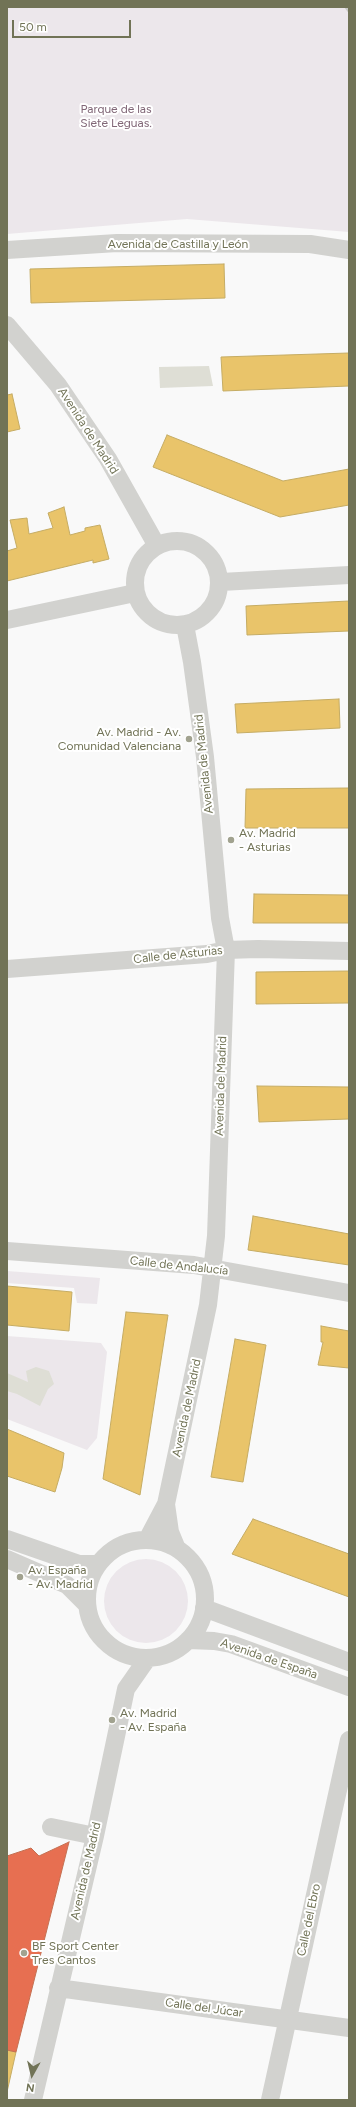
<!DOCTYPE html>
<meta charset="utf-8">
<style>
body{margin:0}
#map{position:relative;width:356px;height:2107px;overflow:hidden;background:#f9f9f9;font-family:Figtree,sans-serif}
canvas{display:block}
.frame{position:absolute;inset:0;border:8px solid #717356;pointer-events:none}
.north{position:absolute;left:12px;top:2055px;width:40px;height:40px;-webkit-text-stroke:3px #fff;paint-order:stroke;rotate:188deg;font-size:11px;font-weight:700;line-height:16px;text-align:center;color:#717356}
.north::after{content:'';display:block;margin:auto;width:14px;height:18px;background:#717356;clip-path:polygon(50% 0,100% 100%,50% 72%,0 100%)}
.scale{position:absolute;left:12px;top:20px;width:119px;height:18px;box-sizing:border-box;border:2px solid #717356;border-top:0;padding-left:5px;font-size:12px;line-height:14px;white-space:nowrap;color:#717356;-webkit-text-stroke:3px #fff;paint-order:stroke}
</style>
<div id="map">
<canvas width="356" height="2107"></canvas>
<div class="frame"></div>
<div class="north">N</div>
<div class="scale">50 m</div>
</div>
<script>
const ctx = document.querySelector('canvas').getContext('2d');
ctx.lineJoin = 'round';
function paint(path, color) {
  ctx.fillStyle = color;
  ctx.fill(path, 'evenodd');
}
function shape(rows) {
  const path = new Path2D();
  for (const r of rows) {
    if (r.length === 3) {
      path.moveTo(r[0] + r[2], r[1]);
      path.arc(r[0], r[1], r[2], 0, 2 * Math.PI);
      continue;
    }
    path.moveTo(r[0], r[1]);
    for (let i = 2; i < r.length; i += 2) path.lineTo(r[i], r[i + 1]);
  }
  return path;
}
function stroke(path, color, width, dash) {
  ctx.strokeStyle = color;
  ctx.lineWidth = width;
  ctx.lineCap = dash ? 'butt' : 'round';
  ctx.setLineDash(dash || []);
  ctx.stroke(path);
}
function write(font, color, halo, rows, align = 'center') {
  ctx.font = font + ' Figtree,sans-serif';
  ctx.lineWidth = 4;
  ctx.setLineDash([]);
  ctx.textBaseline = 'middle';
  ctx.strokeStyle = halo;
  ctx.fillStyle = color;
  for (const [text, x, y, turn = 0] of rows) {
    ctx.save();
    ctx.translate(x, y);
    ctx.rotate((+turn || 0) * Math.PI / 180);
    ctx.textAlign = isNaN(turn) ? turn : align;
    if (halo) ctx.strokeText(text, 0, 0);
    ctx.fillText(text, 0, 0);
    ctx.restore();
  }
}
paint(shape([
 [7,7,349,7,349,232,187,219,7,234],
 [7,1271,100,1278,97,1304,77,1303,74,1288,7,1283],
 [7,1336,101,1343,107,1352,97,1438,87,1450,7,1419],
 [146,1601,42]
]), '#ece7eb');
paint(shape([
 [209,366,213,386,160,388,159,367],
 [36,1367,49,1371,54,1384,48,1389,40,1406,17,1394,7,1391,7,1373,28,1382,26,1371]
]), '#deded5');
const homes = shape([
 [224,264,225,298,31,303,30,269,224,264],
 [349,353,349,386,223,391,221,357,349,353],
 [12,394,20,429,7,432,7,395,12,394],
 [167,435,283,481,349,469,349,505,280,517,153,467,167,435],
 [64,507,70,535,85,531,85,528,100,525,109,559,93,563,93,560,7,581,7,551,17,548,10,520,27,518,29,534,53,528,48,513,64,507],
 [349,601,349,631,247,635,246,606,349,601],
 [339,699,340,728,237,733,235,704,339,699],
 [349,788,349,828,245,828,246,789,349,788],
 [254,894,349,895,349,923,253,923,254,894],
 [349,971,349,1003,256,1004,256,972,349,971],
 [257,1086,349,1087,349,1119,259,1122,257,1086],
 [253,1216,349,1234,349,1265,248,1250,253,1216],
 [7,1286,72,1292,69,1331,7,1325,7,1286],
 [126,1312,168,1315,140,1495,103,1479,126,1312],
 [321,1326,349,1331,349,1368,318,1365,323,1342,321,1342,321,1326],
 [235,1339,266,1345,243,1482,211,1477,235,1339],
 [7,1429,64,1453,62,1468,55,1492,7,1476,7,1429],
 [253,1519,349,1554,349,1597,232,1554,253,1519],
 [7,2050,16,2052,7,2092,7,2050]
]);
paint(homes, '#e9c46a');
stroke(homes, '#c5ac64', 1);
const shops = shape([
 [69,1842,16,2052,7,2050,7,1856,31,1848,39,1856,69,1842]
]);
paint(shops, '#e76f51');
stroke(shops, '#c47052', 1);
stroke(shape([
 [7,250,117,243,310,244,349,250],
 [7,325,58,385,108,459,157,546],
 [177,583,42],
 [221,582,349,575],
 [7,620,135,593],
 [7,969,207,954,226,950,258,949,349,951],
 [7,1251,194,1265,349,1293],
 [166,1504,170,1532,177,1549],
 [7,1539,79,1564,98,1564],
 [147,1540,166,1504,208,1305,216,1236,226,950,220,918,205,757,192,662,185,625],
 [146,1599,59],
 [7,1559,67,1585,87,1605],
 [204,1608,349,1662],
 [188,1640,214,1641,231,1644,349,1687],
 [51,1827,95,1836],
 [58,1988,349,2028],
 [33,2100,95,1836,126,1689,147,1659],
 [270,2100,349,1740]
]), '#d2d2cf', 18);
stroke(shape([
 [346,7,349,11]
]), '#c7c7c4', 3, [6, 3]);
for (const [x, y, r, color] of [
 [189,739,4,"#a1a28f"],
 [231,840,4,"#a1a28f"],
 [20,1577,4,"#a1a28f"],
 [112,1720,4,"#a1a28f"],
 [24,1953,4,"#a1a28f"]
]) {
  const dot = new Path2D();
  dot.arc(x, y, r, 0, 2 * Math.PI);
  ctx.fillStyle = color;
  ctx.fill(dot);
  stroke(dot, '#fff', 1.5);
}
write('12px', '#816777', '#fff', [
 ["Parque de las",116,109],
 ["Siete Leguas.",116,123]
]);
write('12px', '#717356', '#fff', [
 ["Avenida de Castilla y León",178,244],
 ["Avenida de Madrid",88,431,57],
 ["Avenida de Madrid",204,764,-96],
 ["Calle de Asturias",178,955,-6],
 ["Avenida de Madrid",221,1086,-88],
 ["Calle de Andalucía",179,1266,6],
 ["Avenida de Madrid",187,1408,-78],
 ["Avenida de España",269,1659,19],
 ["Avenida de Madrid",86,1871,-77],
 ["Calle del Ebro",309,1920,-78],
 ["Calle del Júcar",204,2008,8]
]);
write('12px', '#717356', '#fff', [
 ["Av. Madrid - Av.",181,732,"right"],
 ["Comunidad Valenciana",181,746,"right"],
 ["Av. Madrid",239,833],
 ["- Asturias",239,847],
 ["Av. España",28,1570],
 ["- Av. Madrid",28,1584],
 ["Av. Madrid",120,1713],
 ["- Av. España",120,1727],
 ["BF Sport Center",32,1946],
 ["Tres Cantos",32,1960]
], 'left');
</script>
